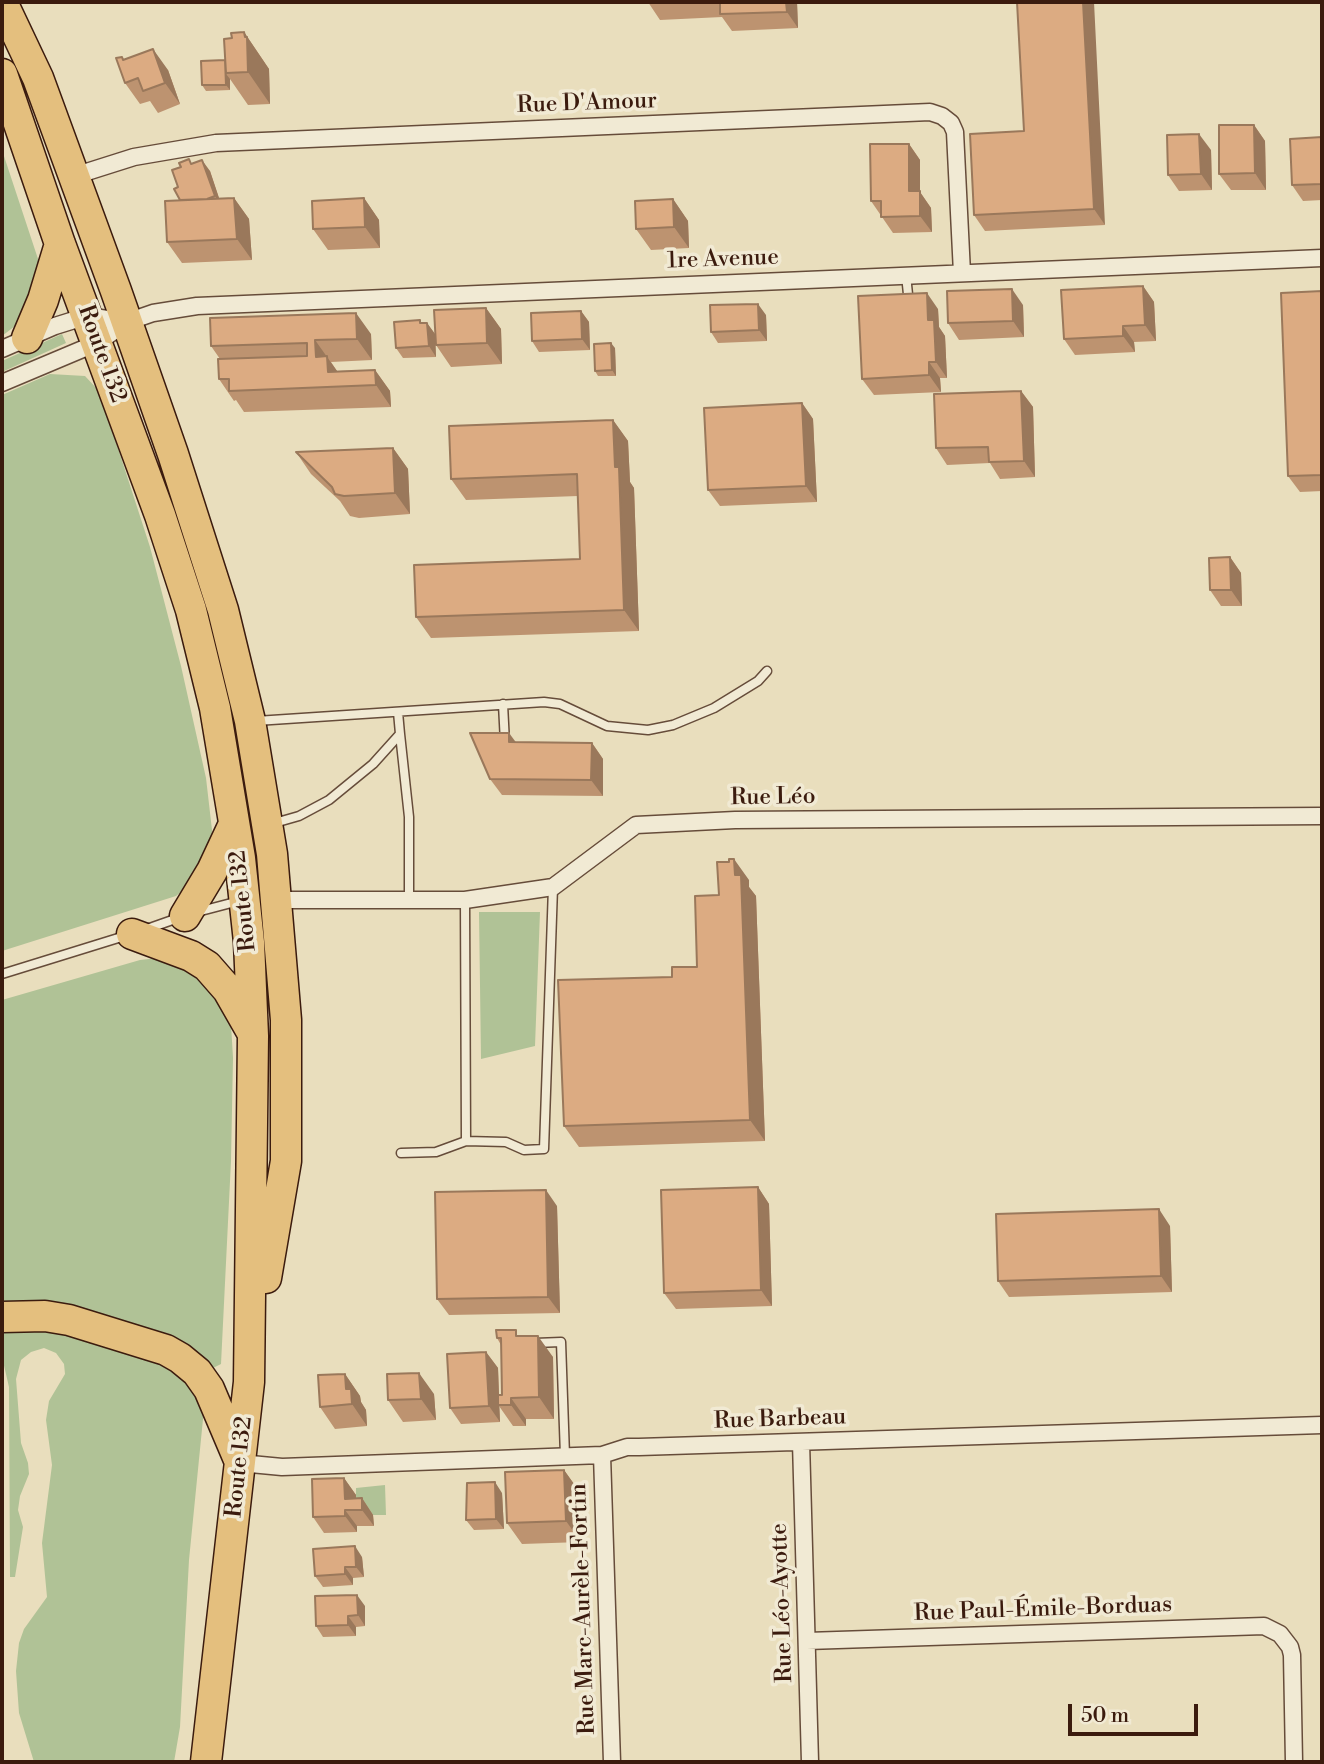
<!DOCTYPE html>
<meta charset="utf-8">
<style>
body{margin:0}
#map{position:relative;width:1324px;height:1764px;overflow:hidden;background:#e9debd;font-family:"Libre Bodoni",serif}
canvas{display:block}
.frame{position:absolute;inset:0;border:4px solid #3b1b0e;pointer-events:none}
.scale{position:absolute;left:1068px;top:1704px;width:130px;height:32px;box-sizing:border-box;border:4px solid #3b1b0e;border-top:0;padding-left:9px;font-size:21px;line-height:24px;white-space:nowrap;color:#3b1b0e;-webkit-text-stroke:5px #f1ead4;paint-order:stroke}
</style>
<div id="map">
<canvas width="1324" height="1764"></canvas>
<div class="frame"></div>
<div class="scale">50 m</div>
</div>
<script>
const ctx = document.querySelector('canvas').getContext('2d');
ctx.lineJoin = 'round';
function paint(path, color) {
  ctx.fillStyle = color;
  ctx.fill(path, 'evenodd');
}
function shape(rows) {
  const path = new Path2D();
  for (const r of rows) {
    path.moveTo(r[0], r[1]);
    for (let i = 2; i < r.length; i += 2) path.lineTo(r[i], r[i + 1]);
  }
  return path;
}
function stroke(path, color, width, dash) {
  ctx.strokeStyle = color;
  ctx.lineWidth = width;
  ctx.lineCap = dash ? 'butt' : 'round';
  ctx.setLineDash(dash || []);
  ctx.stroke(path);
}
function write(font, color, halo, rows, align = 'center') {
  ctx.font = font + ' "Libre Bodoni",serif';
  ctx.lineWidth = 7;
  ctx.setLineDash([]);
  ctx.textBaseline = 'middle';
  ctx.strokeStyle = halo;
  ctx.fillStyle = color;
  for (const [text, x, y, turn = 0] of rows) {
    ctx.save();
    ctx.translate(x, y);
    ctx.rotate((+turn || 0) * Math.PI / 180);
    ctx.textAlign = isNaN(turn) ? turn : align;
    if (halo) ctx.strokeText(text, 0, 0);
    ctx.fillText(text, 0, 0);
    ctx.restore();
  }
}
paint(shape([
 [2,150,39,262,39,274,19,323,2,336],
 [62,334,66,343,2,372,2,361],
 [50,374,85,376,99,391,103,402,150,547,181,666,206,778,212,830,212,843,188,886,176,896,2,951,2,395],
 [479,912,540,912,535,1046,481,1059],
 [158,958,208,979,231,1024,233,1058,231,1161,221,1364,207,1371,2,1310,2,1000,140,960],
 [2,1324,53,1327,180,1369,204,1409,189,1560,180,1727,174,1762,34,1762,19,1713,16,1671,19,1643,24,1629,47,1597,42,1543,52,1465,46,1420,49,1401,65,1374,64,1364,56,1353,44,1348,31,1352,21,1360,16,1379,21,1443,28,1463,29,1474,20,1496,18,1510,23,1527,15,1577,10,1577,9,1387,2,1357],
 [385,1485,386,1515,356,1515,356,1488]
]), '#b0c296');
const lane = shape([
 [906,275,909,304],
 [503,704,505,743],
 [256,721,544,702,560,704,607,726,648,730,673,725,714,708,758,681,767,671],
 [400,734,409,817,409,899],
 [271,824,299,816,329,800,373,764,400,734,398,712],
 [465,900,466,1141,506,1142,524,1150,544,1149,553,887],
 [197,912,239,901],
 [144,930,181,917],
 [2,974,128,935],
 [401,1153,436,1152,466,1141],
 [535,1343,561,1342,565,1456]
]);
const street = shape([
 [74,176,134,157,216,143,930,112,942,116,951,123,955,132,962,273],
 [2,349,55,326,87,316,127,322],
 [2,383,97,343,127,322,153,313,197,306,1322,258],
 [272,900,465,900,553,887,636,825,735,820,1322,816],
 [801,1442,810,1762],
 [602,1455,612,1762],
 [240,1463,282,1467,602,1455,627,1447,639,1447,1322,1425],
 [807,1641,1264,1626,1280,1634,1290,1647,1292,1655,1294,1762]
]);
const highway = shape([
 [2,2,38,78,116,291,173,454,223,610,250,721,272,854,286,1020,286,1161,266,1278],
 [2,74,60,244,160,515,191,610,215,708,240,858,249,942,253,1036,249,1382,206,1762],
 [27,338,43,300,60,244],
 [185,916,212,871,234,824],
 [132,934,191,956,207,966,228,990,252,1032],
 [2,1317,45,1316,69,1320,166,1350,180,1358,197,1372,209,1389,240,1462]
]);
stroke(lane, '#664c3a', 11);
stroke(street, '#664c3a', 19);
stroke(highway, '#3b1b0e', 33);
stroke(lane, '#f1ead4', 8);
stroke(street, '#f1ead4', 16);
stroke(highway, '#e4bf7e', 30);
paint(shape([
 [648,2,797,2,798,28,732,31,722,17,660,20],
 [1017,2,1105,225,985,231,974,215,1024,131],
 [244,32,269,69,270,104,248,105,230,79,230,90,206,91,202,85,225,60,232,38],
 [122,57,124,59,168,70,180,104,158,113,150,101,140,104,125,83],
 [1254,125,1265,141,1266,190,1231,190,1219,174],
 [1322,137,1322,200,1303,201,1292,185],
 [909,144,920,160,920,192,931,208,932,232,893,233,871,201],
 [1211,150,1212,190,1179,191,1168,175],
 [192,163,210,171,219,198,234,198,249,219,252,260,182,263,167,242,180,200,178,187],
 [364,198,379,220,380,248,328,250,313,229],
 [673,199,688,221,689,248,651,250,636,229],
 [1143,286,1154,302,1156,341,1134,342,1135,352,1075,355,1064,339],
 [1322,291,1322,491,1300,492,1288,476],
 [1023,305,1024,337,959,340,948,323],
 [486,308,501,329,502,364,451,367,436,345],
 [938,309,939,327,945,336,947,378,940,378,941,392,874,395,862,379],
 [581,311,589,322,590,350,539,352,532,341],
 [766,315,767,341,718,343,711,332],
 [421,323,427,323,435,334,436,357,403,358,396,348],
 [371,334,372,360,331,362,337,371,375,370,390,391,391,407,244,412,236,400,234,401,219,379,220,359,211,346],
 [615,348,616,376,598,376,595,371],
 [1021,391,1033,407,1035,477,1000,479,990,463,947,465,936,448],
 [802,403,813,419,817,502,720,506,708,490],
 [613,420,628,441,630,482,634,488,639,631,431,638,416,617,580,559,578,496,466,500,451,479],
 [393,448,408,469,410,514,359,518,350,516,340,501,311,474,296,452],
 [1230,557,1241,573,1242,606,1221,606,1210,590],
 [592,743,603,759,603,796,502,795,490,779],
 [749,880,749,887,756,896,765,1141,579,1147,564,1126,672,977,697,967,719,895],
 [758,1187,769,1204,772,1306,676,1309,664,1293],
 [557,1206,560,1313,449,1315,437,1299],
 [1170,1226,1172,1292,1009,1297,998,1281],
 [520,1336,553,1357,554,1419,526,1419,526,1426,513,1426,499,1406,500,1422,461,1424,450,1408,486,1352,498,1368,499,1395,502,1395,501,1345,497,1338],
 [345,1374,360,1396,361,1402,366,1410,367,1426,335,1429,320,1407],
 [434,1394,436,1420,403,1422,388,1400],
 [564,1470,579,1491,581,1542,522,1544,507,1523],
 [344,1478,356,1495,356,1499,362,1498,373,1515,374,1526,357,1526,357,1532,324,1533,313,1517],
 [502,1493,504,1529,474,1530,466,1520],
 [362,1557,364,1577,353,1578,353,1585,323,1587,315,1576],
 [365,1606,365,1626,356,1627,356,1636,323,1637,316,1626]
]), '#bd9370');
paint(shape([
 [786,2,797,2,798,28,787,12],
 [1083,2,1094,2,1105,225,1094,209],
 [244,32,269,69,270,104,248,72],
 [153,49,168,70,180,104,165,83],
 [226,74,230,79,230,90,226,85],
 [1254,125,1265,141,1266,190,1255,173],
 [1199,134,1211,150,1212,190,1201,174],
 [909,144,920,160,920,192,931,208,932,232,920,216,909,191],
 [202,160,210,171,222,207,215,196],
 [234,198,249,219,252,260,237,239],
 [364,198,379,220,380,248,365,227],
 [673,199,688,221,689,248,674,227],
 [1143,286,1154,302,1156,341,1145,325],
 [1012,289,1023,305,1024,337,1013,321],
 [927,293,938,309,939,327,945,336,947,378,936,362,928,320],
 [758,304,766,315,767,341,759,330],
 [486,308,501,329,502,364,487,343],
 [581,311,589,322,590,350,582,339],
 [356,313,371,334,372,360,357,339],
 [427,323,435,334,436,357,429,346],
 [1123,326,1134,342,1135,352,1123,336],
 [315,340,342,378,338,387,316,357],
 [611,343,615,348,616,376,612,370],
 [929,362,940,378,941,392,929,375],
 [375,370,390,391,391,407,376,385],
 [1021,391,1033,407,1035,477,1024,461],
 [802,403,813,419,817,502,806,486],
 [613,420,628,441,630,482,634,488,639,631,624,610,615,467],
 [393,448,408,469,410,514,395,493],
 [1230,557,1241,573,1242,606,1231,590],
 [509,733,521,749,509,742],
 [592,743,603,759,603,796,591,780],
 [734,859,749,880,749,887,756,896,765,1141,750,1120],
 [758,1187,769,1204,772,1306,761,1290],
 [546,1190,557,1206,560,1313,548,1297],
 [1159,1209,1170,1226,1172,1292,1161,1276],
 [538,1336,553,1357,554,1419,539,1397],
 [486,1352,498,1368,500,1422,489,1406],
 [419,1373,434,1394,436,1420,421,1399],
 [345,1374,360,1396,361,1402,366,1410,367,1426,352,1404,346,1389],
 [511,1398,526,1419,526,1426,511,1405],
 [564,1470,579,1491,581,1542,566,1521],
 [344,1478,356,1495,356,1510,345,1499],
 [495,1482,502,1493,504,1529,496,1519],
 [362,1498,373,1515,374,1526,362,1510],
 [345,1510,357,1526,357,1532,345,1516],
 [355,1546,362,1557,364,1577,356,1567],
 [345,1567,353,1578,353,1585,345,1574],
 [357,1595,365,1606,365,1626,358,1615],
 [348,1616,356,1627,356,1636,348,1625]
]), '#9a785b');
const building = shape([
 [648,2,693,2,648,3,648,2],
 [720,2,786,2,787,12,720,14,720,2],
 [1017,2,1083,2,1094,209,974,215,970,134,1024,131,1017,2],
 [244,32,245,37,247,37,248,72,226,73,224,39,232,38,231,33,244,32],
 [153,49,165,83,143,91,138,78,125,83,116,58,122,57,123,60,153,49],
 [225,60,226,85,202,85,201,61,225,60],
 [1219,125,1254,125,1255,173,1219,174,1219,125],
 [1199,134,1201,174,1168,175,1167,135,1199,134],
 [1322,137,1322,184,1292,185,1290,139,1322,137],
 [870,144,909,144,909,191,920,191,920,216,881,217,881,201,871,201,870,144],
 [189,159,191,164,202,160,215,196,207,199,180,200,174,189,178,187,172,170,181,167,179,163,189,159],
 [234,198,237,239,167,242,165,201,234,198],
 [364,198,365,227,313,229,312,201,364,198],
 [673,199,674,227,636,229,635,201,673,199],
 [1143,286,1145,325,1123,326,1123,336,1064,339,1061,290,1143,286],
 [1012,289,1013,321,948,323,947,291,1012,289],
 [1322,291,1322,475,1288,476,1281,293,1322,291],
 [927,293,928,320,934,320,936,362,929,362,929,375,862,379,858,296,927,293],
 [758,304,759,330,711,332,710,305,758,304],
 [486,308,487,343,436,345,434,310,486,308],
 [581,311,582,339,532,341,531,313,581,311],
 [356,313,357,339,315,340,316,357,327,356,328,372,375,370,376,385,229,391,229,379,219,379,218,359,307,356,307,343,211,346,210,318,356,313],
 [420,320,420,323,427,323,429,346,396,348,394,322,420,320],
 [611,343,612,370,595,371,594,344,611,343],
 [1021,391,1024,461,989,462,988,447,936,448,934,394,1021,391],
 [802,403,806,486,708,490,704,408,802,403],
 [613,420,615,467,619,467,624,610,416,617,414,565,580,559,577,474,451,479,449,426,613,420],
 [393,448,395,493,344,496,335,494,332,487,296,452,393,448],
 [1230,557,1231,590,1210,590,1209,558,1230,557],
 [470,733,509,733,509,742,592,743,591,780,490,779,470,733],
 [729,859,734,859,735,875,741,875,750,1120,564,1126,558,980,672,977,672,967,697,967,695,896,719,895,717,862,729,862,729,859],
 [758,1187,761,1290,664,1293,661,1190,758,1187],
 [546,1190,548,1297,437,1299,435,1192,546,1190],
 [1159,1209,1161,1276,998,1281,996,1214,1159,1209],
 [496,1330,516,1330,516,1336,538,1336,539,1397,511,1398,511,1405,498,1405,498,1395,502,1395,501,1338,497,1338,496,1330],
 [486,1352,489,1406,450,1408,447,1354,486,1352],
 [419,1373,421,1399,388,1400,387,1374,419,1373],
 [345,1374,346,1389,351,1389,352,1404,320,1407,318,1375,345,1374],
 [564,1470,566,1521,507,1523,505,1472,564,1470],
 [344,1478,345,1499,362,1498,362,1510,345,1510,345,1516,313,1517,312,1479,344,1478],
 [495,1482,496,1519,466,1520,467,1483,495,1482],
 [355,1546,356,1567,345,1567,345,1574,315,1576,313,1549,355,1546],
 [357,1595,358,1615,348,1616,348,1625,316,1626,315,1596,357,1595]
]);
paint(building, '#dcab82');
stroke(building, '#9a785b', 2);
write('23px', '#3b1b0e', '#f1ead4', [
 ["Rue D'Amour",587,104,-2],
 ["1re Avenue",723,260,-2],
 ["Route 132",101,354,70],
 ["Rue Léo",773,798,-1],
 ["Route 132",244,901,-96],
 ["Rue Barbeau",780,1420,-2],
 ["Route 132",240,1467,-84],
 ["Rue Léo-Ayotte",783,1603,-92],
 ["Rue Marc-Aurèle-Fortin",584,1609,-92],
 ["Rue Paul-Émile-Borduas",1043,1610,-2]
]);
</script>
